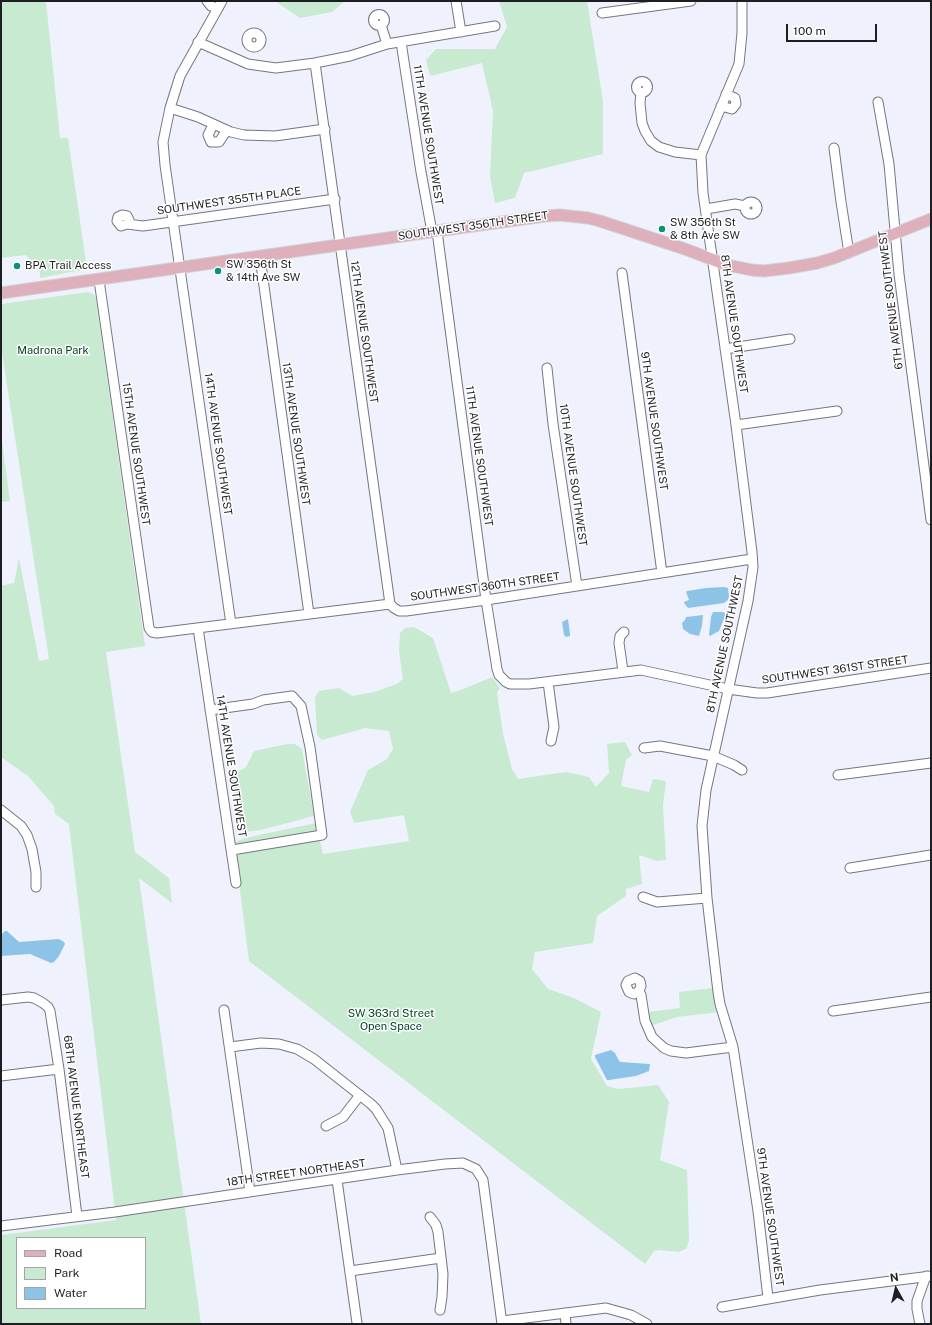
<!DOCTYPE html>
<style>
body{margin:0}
#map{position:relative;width:932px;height:1325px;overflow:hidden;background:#eff2fd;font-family:"Public Sans",sans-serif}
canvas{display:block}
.frame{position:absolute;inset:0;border:2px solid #1d1e22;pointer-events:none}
.legend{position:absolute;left:16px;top:1237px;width:130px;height:72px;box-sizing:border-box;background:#fff;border:1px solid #a5a5a7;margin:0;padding:5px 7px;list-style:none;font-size:12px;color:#1d1e22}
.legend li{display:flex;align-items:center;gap:8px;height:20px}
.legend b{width:20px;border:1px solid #a5a5a7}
.north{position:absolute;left:876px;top:1269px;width:40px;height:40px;-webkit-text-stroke:3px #fff;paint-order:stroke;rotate:352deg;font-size:11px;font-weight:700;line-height:16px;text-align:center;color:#1d1e22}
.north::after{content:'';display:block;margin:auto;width:14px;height:18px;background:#1d1e22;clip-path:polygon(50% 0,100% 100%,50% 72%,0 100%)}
.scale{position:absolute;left:786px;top:24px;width:91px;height:18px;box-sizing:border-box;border:2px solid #1d1e22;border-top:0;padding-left:5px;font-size:12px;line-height:14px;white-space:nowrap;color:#1d1e22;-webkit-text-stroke:3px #fff;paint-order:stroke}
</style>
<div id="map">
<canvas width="932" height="1325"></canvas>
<div class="frame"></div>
<ul class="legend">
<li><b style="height:5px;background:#ddb0bc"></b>Road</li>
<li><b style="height:11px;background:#c7ead0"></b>Park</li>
<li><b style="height:11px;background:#8ec3e8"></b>Water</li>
</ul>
<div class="north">N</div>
<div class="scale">100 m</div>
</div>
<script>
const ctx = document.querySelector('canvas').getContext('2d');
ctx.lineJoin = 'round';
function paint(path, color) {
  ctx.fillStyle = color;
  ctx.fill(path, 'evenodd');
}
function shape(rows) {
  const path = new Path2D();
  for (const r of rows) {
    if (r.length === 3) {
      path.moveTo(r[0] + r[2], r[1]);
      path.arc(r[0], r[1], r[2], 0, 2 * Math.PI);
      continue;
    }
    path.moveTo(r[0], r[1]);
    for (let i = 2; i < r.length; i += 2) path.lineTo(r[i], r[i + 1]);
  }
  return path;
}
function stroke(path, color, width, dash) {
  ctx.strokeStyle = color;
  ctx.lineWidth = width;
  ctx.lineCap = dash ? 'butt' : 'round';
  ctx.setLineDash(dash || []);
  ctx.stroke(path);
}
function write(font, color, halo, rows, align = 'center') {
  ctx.font = font + ' "Public Sans",sans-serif';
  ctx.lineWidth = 3;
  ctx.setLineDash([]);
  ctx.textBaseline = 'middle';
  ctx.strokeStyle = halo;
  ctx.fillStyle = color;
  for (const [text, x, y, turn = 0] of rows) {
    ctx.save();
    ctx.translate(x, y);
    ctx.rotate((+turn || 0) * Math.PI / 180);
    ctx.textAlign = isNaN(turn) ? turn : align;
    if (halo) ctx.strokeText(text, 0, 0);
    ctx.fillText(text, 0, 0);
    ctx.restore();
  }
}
paint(shape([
 [1,1,46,1,60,138,68,138,87,269,40,278,40,272,26,255,1,258],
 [275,1,345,1,332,12,300,18],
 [499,1,587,1,603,101,603,154,524,173,515,198,495,203,490,176,493,111,482,63,430,76,426,60,436,49,495,49,507,27],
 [89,292,93,294,96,298,145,646,106,652,135,852,169,878,172,903,139,878,201,1324,1,1324,1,1235,116,1220,69,824,55,814,54,806,28,776,1,757,1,586,14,583,19,558,39,661,49,659,1,346,1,304],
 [17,1238,145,1238,145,1308,17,1308],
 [1,434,10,501,1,502],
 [414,627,433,638,451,693,461,690,492,677,500,688,497,693,503,734,512,769,518,779,566,772,589,777,596,787,609,773,607,744,625,742,632,755,626,760,621,786,649,792,653,779,666,781,663,805,666,860,656,861,639,855,642,884,626,889,626,896,597,916,593,943,535,952,532,969,548,989,574,998,601,1012,591,1059,607,1086,618,1089,658,1085,669,1102,660,1160,687,1170,689,1241,686,1249,679,1252,659,1250,654,1251,645,1264,249,961,234,843,245,838,316,823,323,854,409,841,404,815,354,823,350,812,368,770,387,759,393,749,389,731,365,728,322,740,317,735,315,697,319,691,339,688,352,696,374,692,397,684,403,679,399,651,400,633,405,628],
 [287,744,295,744,302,749,314,816,261,830,244,832,231,781,233,775,246,767,254,751],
 [713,988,718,1012,677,1017,650,1026,647,1012,680,1008,679,992]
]), '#c7ead0');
paint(shape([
 [724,587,728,588,729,596,728,600,724,603,688,608,684,603,684,602,689,600,686,592,687,591,706,588],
 [713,612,723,612,725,613,725,616,719,631,710,636,709,635,711,617],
 [703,615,702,626,699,636,690,634,683,629,682,623,685,620,686,617],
 [568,619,570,634,570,636,566,637,564,635,562,622],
 [5,931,7,931,19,942,59,939,64,942,65,944,59,956,54,962,51,963,30,954,1,956,1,935],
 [611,1050,615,1053,619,1061,621,1062,650,1064,649,1071,636,1076,609,1080,607,1080,595,1057,595,1055]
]), '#8ec3e8');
const minor = shape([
 [207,1,211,6,218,8],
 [222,1,180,76,170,108,163,142,165,165,231,624],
 [456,1,461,32],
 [742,1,742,33,739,64,701,155,703,193,736,425,752,552,753,567,748,601,706,790,702,826,707,898,718,992,720,1004,733,1047,758,1211,768,1298],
 [602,13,691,1],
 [379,20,5.5],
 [381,25,387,44],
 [254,40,7],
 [198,42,248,64,276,68,315,63,350,56,387,44,495,26],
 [401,42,421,172,432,232],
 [315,63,390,604],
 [642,87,5.5],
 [641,93,640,103,642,123,645,131,651,141,659,147,675,152,701,155],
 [878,102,889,164,899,274,931,520],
 [721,106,732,109,736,104,735,98,726,94],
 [170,108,198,117,231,132,244,135,275,136,325,129],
 [213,125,208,135,211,142,219,142,227,130],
 [834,148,841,202,849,253],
 [751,208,6],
 [706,209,735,204,745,206],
 [127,224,129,220,127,216,122,215,118,217,117,221,121,226,127,224,143,226,335,199],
 [437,231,486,600,497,669,499,675,506,682,510,684,529,684,641,670,728,689,757,693,767,693,931,668],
 [260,257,309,614],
 [622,273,662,573],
 [99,280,149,628,152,632,157,633,390,604,394,608,399,611,406,611,486,600,752,559],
 [725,349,790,339],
 [547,368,553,424,577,586],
 [736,425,837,411],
 [198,628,236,883],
 [623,671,619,643,620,636,624,632],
 [548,682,554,727,551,741],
 [210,710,253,704,263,700,292,696,301,706,310,747,322,835,232,850],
 [644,748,660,746,713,756,734,765,742,770],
 [838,775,931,763],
 [1,810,21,826,27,835,32,849,36,872,36,887],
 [850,868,931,855],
 [643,897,657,902,707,898],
 [639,991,634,994,629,992,626,985,628,981,635,978,640,981,641,986,639,991,641,995,645,1021,652,1037,664,1048,671,1051,686,1053,733,1047],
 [1,1000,28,997,34,998,43,1003,48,1007,50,1011,59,1069,77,1216],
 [224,1010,250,1192],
 [833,1011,931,997],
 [230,1047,261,1043,279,1044,297,1049,314,1059,371,1104,376,1109,388,1128,397,1170],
 [1,1076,59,1069],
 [326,1126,343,1117,360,1095],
 [337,1180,357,1323],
 [430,1217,436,1225,438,1232,443,1274,442,1297,440,1310],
 [1,1226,115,1212,397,1170,445,1164,463,1163,476,1169,483,1180,502,1324],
 [350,1271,441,1258],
 [722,1307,820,1290,931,1276],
 [565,1313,566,1324],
 [502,1321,606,1308,631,1315,647,1324],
 [920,1324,917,1309,917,1301,926,1276]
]);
const major = shape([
 [1,293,437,231,545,216,560,215,588,218,600,221,685,249,727,265,752,270,764,271,789,268,817,263,834,258,931,219]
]);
stroke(minor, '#757680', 11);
stroke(major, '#d2d2d3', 13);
stroke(minor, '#fff', 9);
stroke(major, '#ddb0bc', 11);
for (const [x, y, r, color] of [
 [662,229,4,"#0d917a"],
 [17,266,4,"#0d917a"],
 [218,271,4,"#0d917a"]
]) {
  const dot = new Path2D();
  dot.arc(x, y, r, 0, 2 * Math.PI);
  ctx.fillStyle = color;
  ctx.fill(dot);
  stroke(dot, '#fff', 1.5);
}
write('11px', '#1d1e22', '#fff', [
 ["11TH AVENUE SOUTHWEST",428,135,81],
 ["SOUTHWEST 355TH PLACE",229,201,-8],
 ["SOUTHWEST 356TH STREET",473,226,-8],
 ["6TH AVENUE SOUTHWEST",891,300,-97],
 ["8TH AVENUE SOUTHWEST",734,324,82],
 ["12TH AVENUE SOUTHWEST",364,332,82],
 ["9TH AVENUE SOUTHWEST",654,421,82],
 ["13TH AVENUE SOUTHWEST",296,434,82],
 ["14TH AVENUE SOUTHWEST",218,444,82],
 ["15TH AVENUE SOUTHWEST",136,454,82],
 ["11TH AVENUE SOUTHWEST",479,456,82],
 ["10TH AVENUE SOUTHWEST",573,475,82],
 ["SOUTHWEST 360TH STREET",485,587,-8],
 ["8TH AVENUE SOUTHWEST",725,644,-78],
 ["SOUTHWEST 361ST STREET",835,670,-8],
 ["14TH AVENUE SOUTHWEST",231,766,81],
 ["68TH AVENUE NORTHEAST",76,1107,83],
 ["18TH STREET NORTHEAST",296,1173,-8],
 ["9TH AVENUE SOUTHWEST",770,1217,82]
]);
write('11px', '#1d1e22', '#fff', [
 ["SW 356th St",670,223],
 ["& 8th Ave SW",670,236],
 ["SW 356th St",226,265],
 ["& 14th Ave SW",226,278],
 ["BPA Trail Access",25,266]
], 'left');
write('11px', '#034523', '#fff', [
 ["Madrona Park",53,351],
 ["SW 363rd Street",391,1014],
 ["Open Space",391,1027]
]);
</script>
